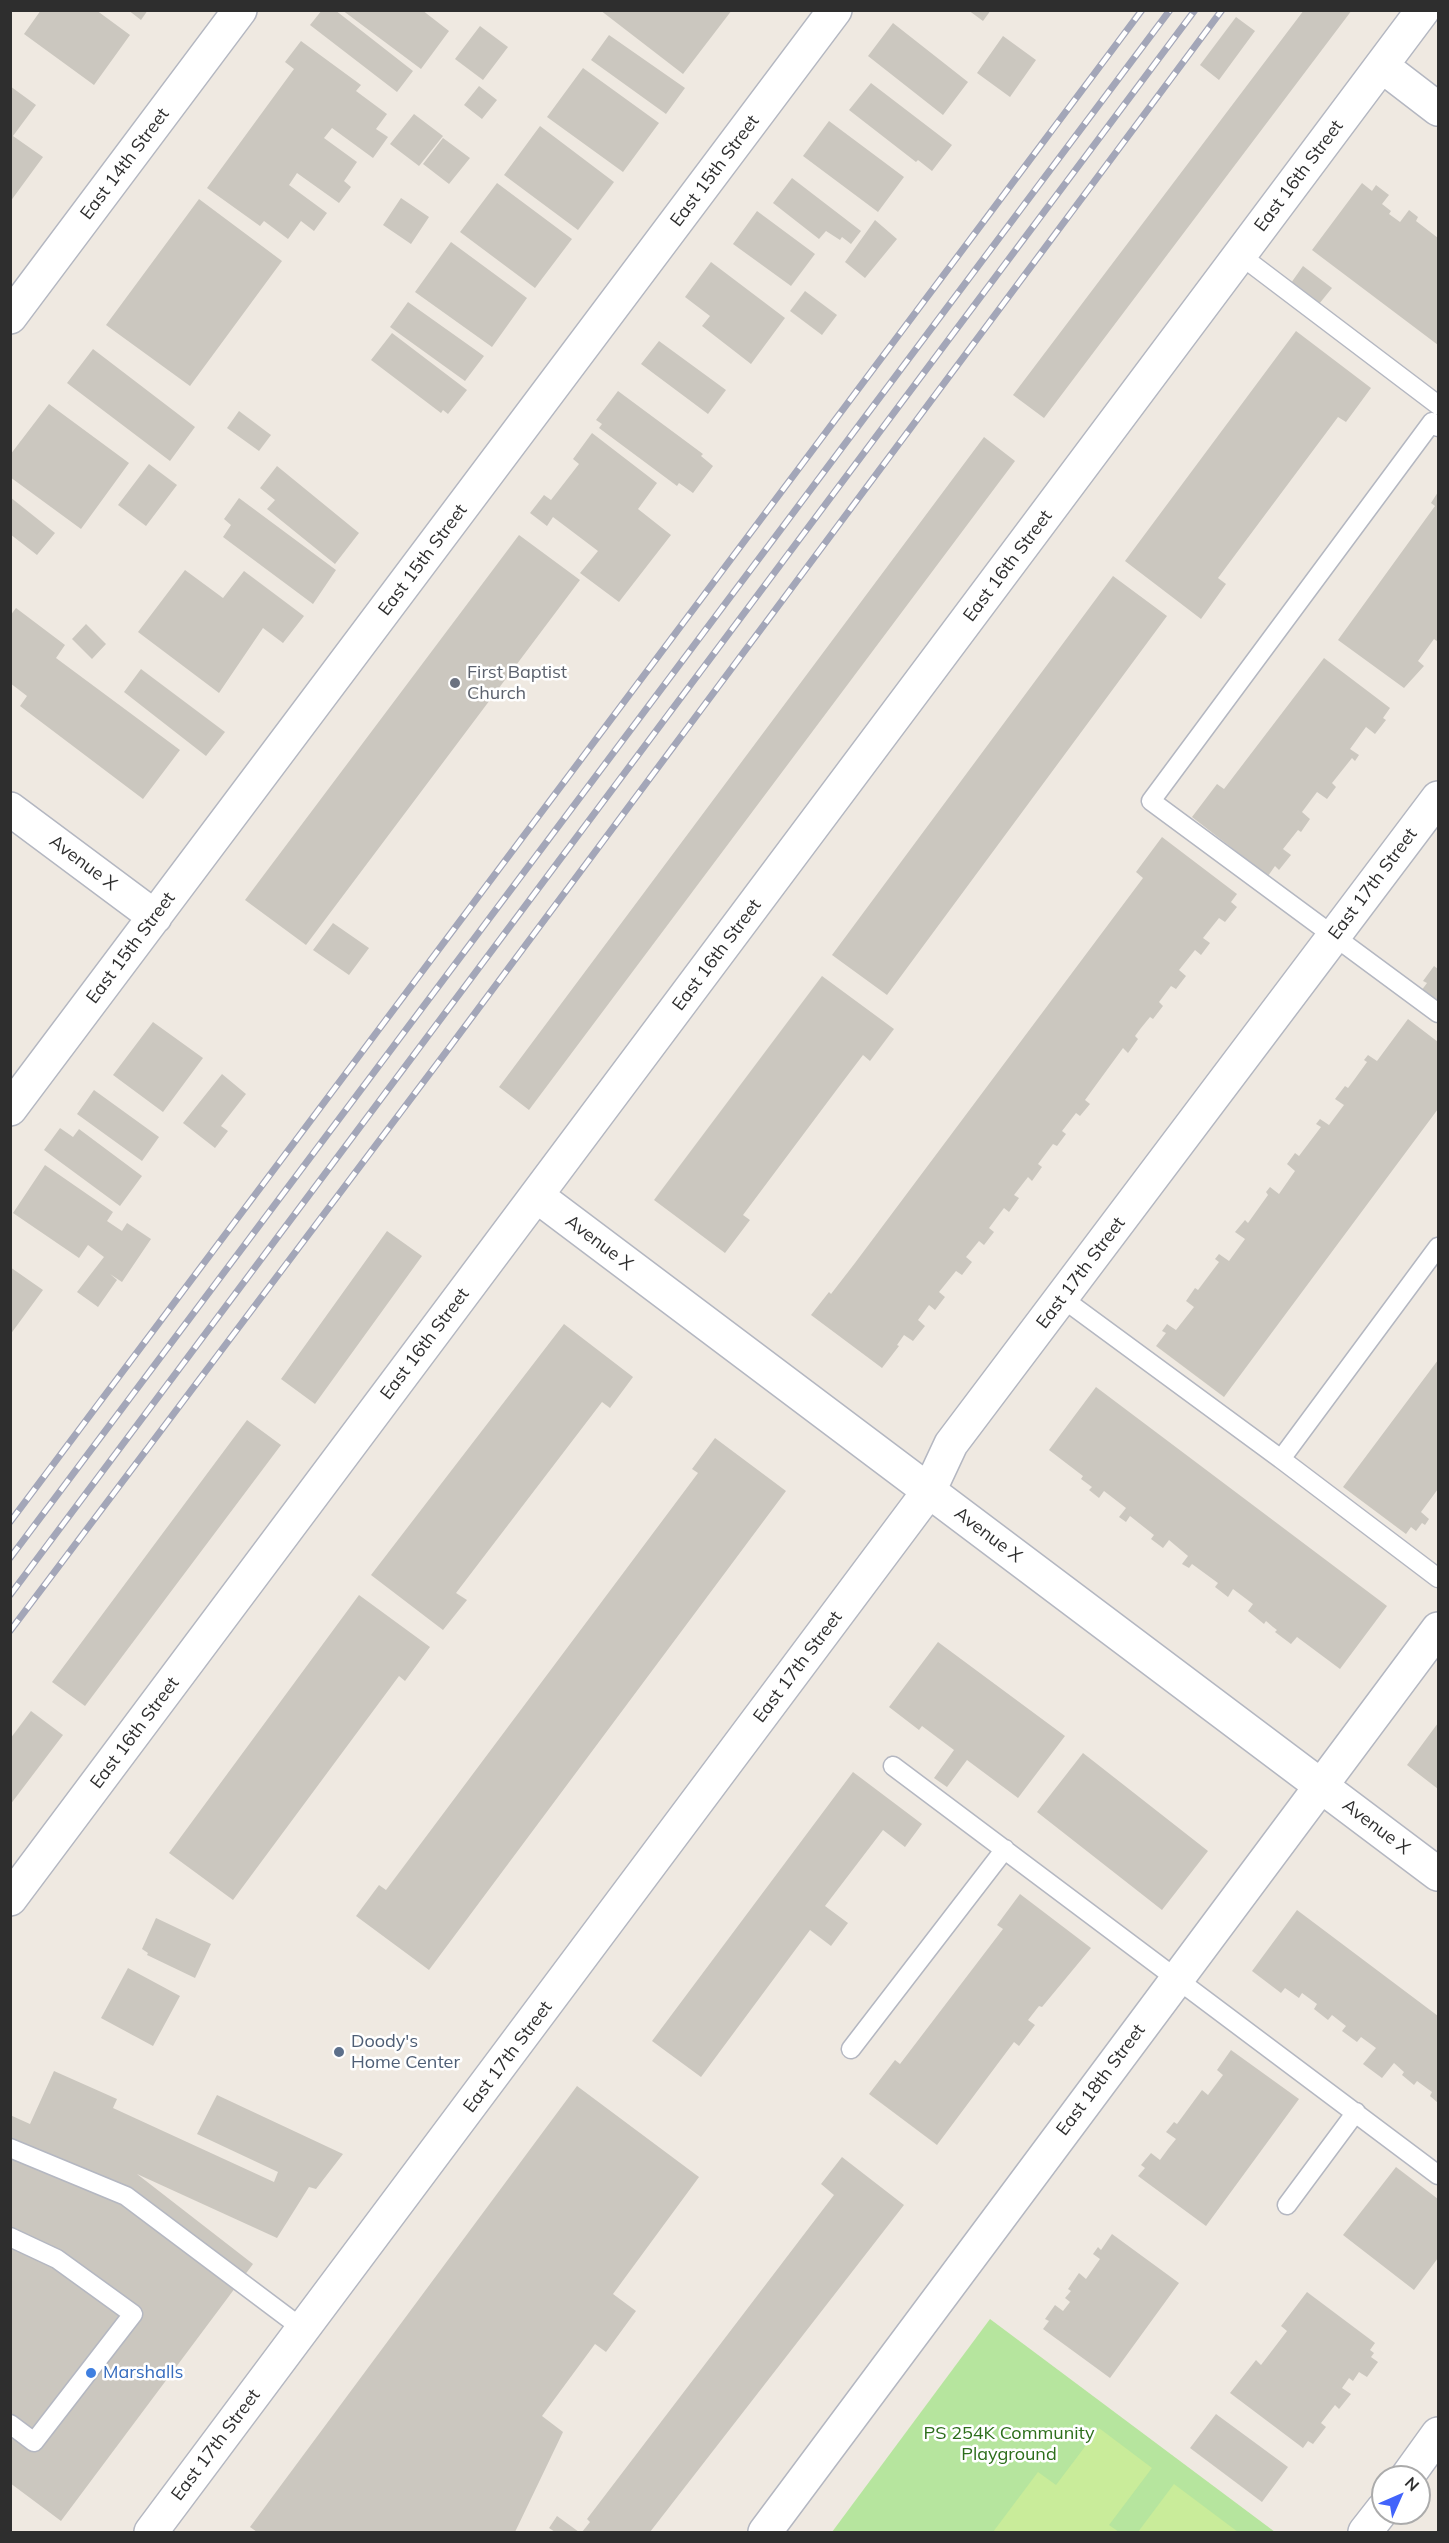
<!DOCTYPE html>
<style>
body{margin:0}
#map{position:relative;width:1449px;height:2543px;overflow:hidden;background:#efe9e1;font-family:Mulish,sans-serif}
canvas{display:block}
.frame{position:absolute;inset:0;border:12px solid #2e2e2e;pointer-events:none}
.north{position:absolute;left:1371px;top:2465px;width:60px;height:60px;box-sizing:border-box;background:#fff;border:2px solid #ababab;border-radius:50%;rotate:45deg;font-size:16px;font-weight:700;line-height:24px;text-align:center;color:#2e2e2e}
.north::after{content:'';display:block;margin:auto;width:21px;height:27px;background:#4264fb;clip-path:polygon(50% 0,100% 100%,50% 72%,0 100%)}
</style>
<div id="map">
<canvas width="1449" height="2543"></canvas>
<div class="frame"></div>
<div class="north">N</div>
</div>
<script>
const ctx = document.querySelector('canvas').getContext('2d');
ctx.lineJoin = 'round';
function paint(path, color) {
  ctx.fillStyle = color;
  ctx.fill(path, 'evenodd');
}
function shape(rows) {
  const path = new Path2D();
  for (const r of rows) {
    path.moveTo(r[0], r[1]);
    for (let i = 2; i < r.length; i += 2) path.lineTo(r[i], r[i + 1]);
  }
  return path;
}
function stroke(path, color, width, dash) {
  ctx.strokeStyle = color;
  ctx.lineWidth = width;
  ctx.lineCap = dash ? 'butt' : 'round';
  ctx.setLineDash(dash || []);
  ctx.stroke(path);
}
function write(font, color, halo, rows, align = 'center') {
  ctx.font = font + ' Mulish,sans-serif';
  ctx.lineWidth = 5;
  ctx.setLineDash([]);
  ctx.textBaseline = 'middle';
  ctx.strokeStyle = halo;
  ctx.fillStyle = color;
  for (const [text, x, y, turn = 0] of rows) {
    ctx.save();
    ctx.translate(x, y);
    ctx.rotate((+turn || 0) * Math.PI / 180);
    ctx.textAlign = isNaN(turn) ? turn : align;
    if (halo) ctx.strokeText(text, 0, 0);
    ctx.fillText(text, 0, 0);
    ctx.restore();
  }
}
paint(shape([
 [990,2319,1275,2532,832,2532]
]), '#b6e59e');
paint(shape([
 [1099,2428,1152,2468,1109,2525,1119,2532,993,2532,1038,2472,1056,2485],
 [1174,2484,1238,2532,1138,2532]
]), '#c9ec9a');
paint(shape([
 [41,10,96,10,130,35,94,85,24,34],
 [128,10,148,10,141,20],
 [322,10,335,10,413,71,397,92,310,25],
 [342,10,422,10,449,31,421,69],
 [600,10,732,10,683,74],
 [968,10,991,10,983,21],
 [1304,10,1352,10,1044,418,1013,395],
 [1236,17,1255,31,1219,80,1200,65],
 [893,23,968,82,943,115,868,56],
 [480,26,508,47,483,80,455,59],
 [609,35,685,88,666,114,591,60],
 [1003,36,1036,60,1010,97,977,73],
 [301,41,361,85,356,91,387,114,376,129,388,137,373,158,332,128,324,138,357,162,344,181,351,187,339,203,297,173,289,185,327,213,314,231,301,221,288,239,264,221,260,226,207,188,294,69,285,62],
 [583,68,659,123,623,172,547,117],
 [871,83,952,145,932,171,918,160,916,162,849,110],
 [10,86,36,105,13,136,43,157,10,202],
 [479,86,497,100,482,119,464,105],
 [414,114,443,136,419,166,390,144],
 [829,121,904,177,878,212,803,156],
 [540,126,614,182,578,230,504,175],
 [443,138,470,158,449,184,423,164],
 [792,178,861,231,851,244,842,237,840,240,826,231,819,239,773,203],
 [497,183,572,239,535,288,460,232],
 [1362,183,1372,191,1376,185,1389,195,1382,204,1391,211,1389,214,1400,222,1409,210,1418,217,1416,221,1438,238,1438,345,1312,250],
 [401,198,429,217,411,244,383,225],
 [199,199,282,261,190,386,106,325],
 [757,211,815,254,791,286,733,244],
 [875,220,897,239,865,278,845,262],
 [451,242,527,298,492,347,415,292],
 [711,262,785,318,751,364,702,326,710,316,685,297],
 [1303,266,1332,288,1319,304,1291,283],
 [805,291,837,315,822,335,790,311],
 [408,302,484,356,465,381,390,327],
 [1296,331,1371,388,1346,422,1338,417,1241,547,1218,578,1226,584,1201,619,1125,561],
 [392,333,467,390,448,414,443,410,441,413,371,360],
 [659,341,726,390,708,414,641,364],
 [93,349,195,427,170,461,67,383],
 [618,391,703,454,701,456,713,466,693,493,679,483,677,486,599,428,602,424,596,420],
 [49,404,129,463,81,529,10,477,10,455],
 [239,411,271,435,259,451,227,428],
 [592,433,657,483,638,509,671,535,619,602,580,573,598,551,553,517,547,526,530,513,544,495,551,500,579,464,573,459],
 [984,437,1015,461,529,1110,499,1087],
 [149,464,177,485,146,526,118,505],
 [277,466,359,533,335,564,267,509,275,500,260,488],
 [1438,492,1438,642,1434,639,1418,661,1424,666,1404,688,1338,640,1435,506,1431,503],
 [10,497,55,533,37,555,10,534],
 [239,498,336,570,313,604,223,537,231,525,224,519],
 [519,535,580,580,306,945,245,900],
 [185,570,223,598,244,571,304,616,283,643,263,628,219,693,138,632],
 [1113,576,1167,616,887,995,832,955],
 [16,608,65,645,56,658,180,750,143,799,20,706,27,696,10,683,10,616],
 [86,624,106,644,92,659,72,639],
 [1324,658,1390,708,1383,718,1386,720,1375,734,1366,727,1350,749,1359,755,1355,761,1352,758,1332,783,1336,787,1327,799,1317,792,1302,812,1310,819,1301,832,1298,830,1283,849,1291,855,1279,870,1275,866,1268,876,1192,817,1217,784,1224,789],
 [141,669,225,732,206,756,124,692],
 [1162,837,1237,894,1231,902,1237,907,1225,922,1219,918,1203,938,1210,943,1201,955,1195,950,1179,970,1186,976,1176,989,1171,986,1159,1002,1163,1006,1153,1019,1150,1017,1141,1028,1135,1036,1138,1039,1128,1053,1123,1048,1085,1100,1090,1104,1080,1116,1076,1113,1062,1131,1066,1134,1057,1146,1053,1144,1038,1164,1042,1167,1032,1181,1028,1177,1014,1195,1019,1198,1009,1212,1004,1208,989,1228,994,1232,984,1245,979,1241,966,1257,972,1262,962,1275,956,1271,939,1292,945,1297,935,1310,929,1305,918,1320,925,1326,913,1341,904,1335,897,1345,899,1346,882,1368,811,1315,829,1292,831,1294,855,1263,1143,878,1136,872],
 [333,923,369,948,349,975,313,950],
 [1434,966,1438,969,1438,1004,1421,991,1427,983,1423,981],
 [822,976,894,1029,870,1061,863,1055,838,1088,743,1215,750,1220,725,1253,654,1200],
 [1408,1019,1438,1042,1438,1109,1224,1397,1156,1346,1166,1333,1162,1331,1167,1324,1176,1330,1194,1307,1186,1301,1195,1288,1198,1290,1219,1262,1215,1259,1219,1254,1229,1261,1245,1239,1235,1232,1245,1220,1248,1223,1268,1195,1266,1192,1270,1187,1279,1194,1295,1171,1287,1164,1295,1153,1299,1156,1321,1127,1316,1124,1320,1119,1329,1125,1344,1105,1335,1099,1345,1086,1348,1088,1354,1080,1367,1062,1364,1060,1368,1055,1377,1061],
 [153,1022,203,1058,163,1112,113,1075],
 [222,1074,246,1094,221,1126,228,1131,215,1148,183,1123],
 [94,1090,159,1137,142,1161,77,1114],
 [60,1128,73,1137,79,1129,142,1176,120,1206,44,1150],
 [45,1165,113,1212,107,1221,122,1231,127,1223,151,1239,122,1282,110,1274,117,1280,98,1307,77,1292,104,1257,88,1245,79,1258,13,1213],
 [387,1231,422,1256,315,1404,281,1379],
 [10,1267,43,1290,10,1335],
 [564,1324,633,1377,610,1408,602,1402,456,1593,467,1600,443,1630,371,1575],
 [1438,1360,1438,1489,1421,1512,1429,1519,1425,1525,1422,1523,1416,1531,1411,1527,1406,1534,1343,1487],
 [1096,1387,1387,1606,1340,1669,1297,1637,1291,1644,1275,1632,1277,1630,1273,1627,1266,1621,1264,1624,1248,1611,1253,1604,1233,1589,1228,1597,1215,1587,1218,1583,1192,1564,1189,1568,1182,1564,1188,1556,1169,1540,1163,1548,1151,1539,1154,1535,1130,1516,1126,1522,1119,1517,1126,1508,1104,1491,1099,1498,1089,1490,1092,1487,1081,1479,1083,1476,1049,1450],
 [247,1420,281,1445,85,1706,52,1682],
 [715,1438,786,1491,429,1970,356,1916,379,1885,386,1890,410,1858,698,1473,692,1469],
 [359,1595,430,1647,405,1681,399,1676,233,1900,169,1853],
 [938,1642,1065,1736,1018,1798,967,1760,947,1787,934,1778,954,1750,922,1726,919,1730,889,1707],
 [31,1711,63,1735,10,1805,10,1739],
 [1438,1723,1438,1789,1407,1765],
 [1083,1753,1208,1851,1162,1910,1037,1812],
 [853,1772,922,1824,905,1847,883,1830,825,1906,848,1923,831,1946,810,1930,701,2077,652,2041],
 [1020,1894,1091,1948,1042,2007,1039,2006,1028,2020,1035,2025,1019,2046,1014,2042,937,2145,869,2094,895,2060,900,2064,1003,1929,997,1925],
 [1297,1910,1438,2016,1438,2103,1430,2096,1432,2092,1417,2081,1414,2085,1402,2075,1404,2072,1394,2063,1382,2078,1363,2064,1376,2048,1361,2037,1357,2042,1342,2031,1346,2026,1332,2015,1328,2020,1314,2009,1317,2004,1302,1993,1299,1998,1285,1988,1281,1993,1252,1971],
 [156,1918,211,1944,195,1978,147,1955,148,1953,142,1949],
 [128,1968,180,1996,153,2046,101,2018],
 [1231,2050,1299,2099,1206,2226,1138,2176,1145,2168,1141,2165,1151,2153,1160,2160,1168,2149,1176,2139,1166,2132,1174,2122,1177,2124,1202,2090,1208,2095,1223,2075,1217,2070],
 [54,2071,117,2099,113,2108,274,2182,278,2172,197,2134,217,2095,343,2154,316,2189,309,2187,277,2238,137,2174,253,2264,61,2521,10,2483,10,2115,30,2124],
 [577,2086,699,2177,613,2294,636,2311,606,2352,595,2344,542,2416,563,2432,515,2532,257,2532,250,2527],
 [842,2157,904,2205,650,2532,582,2532,590,2522,587,2519,834,2195,821,2184],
 [1396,2167,1438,2199,1438,2258,1414,2290,1343,2235],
 [1112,2234,1179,2283,1110,2378,1043,2329,1049,2321,1045,2319,1055,2305,1063,2311,1070,2302,1065,2298,1071,2291,1068,2289,1079,2273,1086,2279,1100,2259,1093,2254,1098,2247,1101,2250],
 [1307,2292,1375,2343,1370,2350,1374,2353,1371,2357,1378,2362,1367,2377,1359,2372,1353,2381,1349,2378,1342,2388,1351,2394,1339,2409,1335,2405,1321,2423,1326,2427,1313,2444,1308,2441,1303,2448,1230,2393,1256,2360,1261,2365,1287,2331,1281,2326],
 [1216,2414,1288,2467,1262,2502,1190,2448],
 [557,2516,579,2532,555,2532,549,2528]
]), '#cbc7bf');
const service = shape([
 [1240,255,1438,405],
 [1438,427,1432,422,1151,801,1438,1013],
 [1062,1298,1281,1459,1438,1247],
 [1281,1459,1438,1578],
 [893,1766,1438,2175],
 [851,2049,1005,1849],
 [10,2148,126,2196,303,2329],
 [1287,2205,1356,2112],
 [10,2237,57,2259,133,2314,34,2442,10,2424]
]);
const minor = shape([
 [1382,66,1438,109],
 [10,317,240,10],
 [10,809,155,917],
 [10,1109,835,10],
 [537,1196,1438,1874],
 [10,1899,1423,10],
 [1407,2477,1438,2434],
 [151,2532,929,1491,951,1444,1438,798],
 [765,2532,1438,1629],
 [1365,2532,1383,2509]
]);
stroke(service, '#b4b7c1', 21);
stroke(minor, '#b4b7c1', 36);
stroke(service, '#fff', 18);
stroke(minor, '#fff', 33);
const rail = shape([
 [10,1522,1142,10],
 [10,1558,1170,10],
 [10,1595,1195,10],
 [10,1631,446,1052,1222,10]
]);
stroke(rail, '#a3a6b8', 7);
stroke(rail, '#fff', 4.5, [14]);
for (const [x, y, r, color] of [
 [455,683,6,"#6b7280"],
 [339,2052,6,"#5c6f8a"],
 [91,2373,6,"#3f7fe0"]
]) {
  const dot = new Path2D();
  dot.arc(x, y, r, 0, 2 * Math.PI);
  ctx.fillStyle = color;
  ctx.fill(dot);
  stroke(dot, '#fff', 2);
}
write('18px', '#2e2e2e', '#fff', [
 ["East 14th Street",125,164,-53],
 ["East 15th Street",715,171,-53],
 ["East 16th Street",1299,176,-53],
 ["East 15th Street",423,560,-53],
 ["East 16th Street",1008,566,-53],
 ["Avenue X",83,863,37],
 ["East 17th Street",1373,884,-53],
 ["East 15th Street",131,948,-53],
 ["East 16th Street",717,955,-53],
 ["Avenue X",599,1243,37],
 ["East 17th Street",1081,1273,-53],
 ["East 16th Street",425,1344,-53],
 ["Avenue X",988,1535,37],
 ["East 17th Street",798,1667,-53],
 ["East 16th Street",135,1733,-53],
 ["Avenue X",1376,1827,37],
 ["East 17th Street",508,2057,-53],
 ["East 18th Street",1101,2080,-53],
 ["East 17th Street",216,2445,-53]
]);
write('18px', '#5b616d', '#fff', [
 ["First Baptist",467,673],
 ["Church",467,694]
], 'left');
write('18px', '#4e5e75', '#fff', [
 ["Doody's",351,2042],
 ["Home Center",351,2063]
], 'left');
write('18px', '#366cbe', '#fff', [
 ["Marshalls",103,2373]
], 'left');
write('18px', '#2c6e1b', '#fff', [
 ["PS 254K Community",1009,2434],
 ["Playground",1009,2455]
]);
</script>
